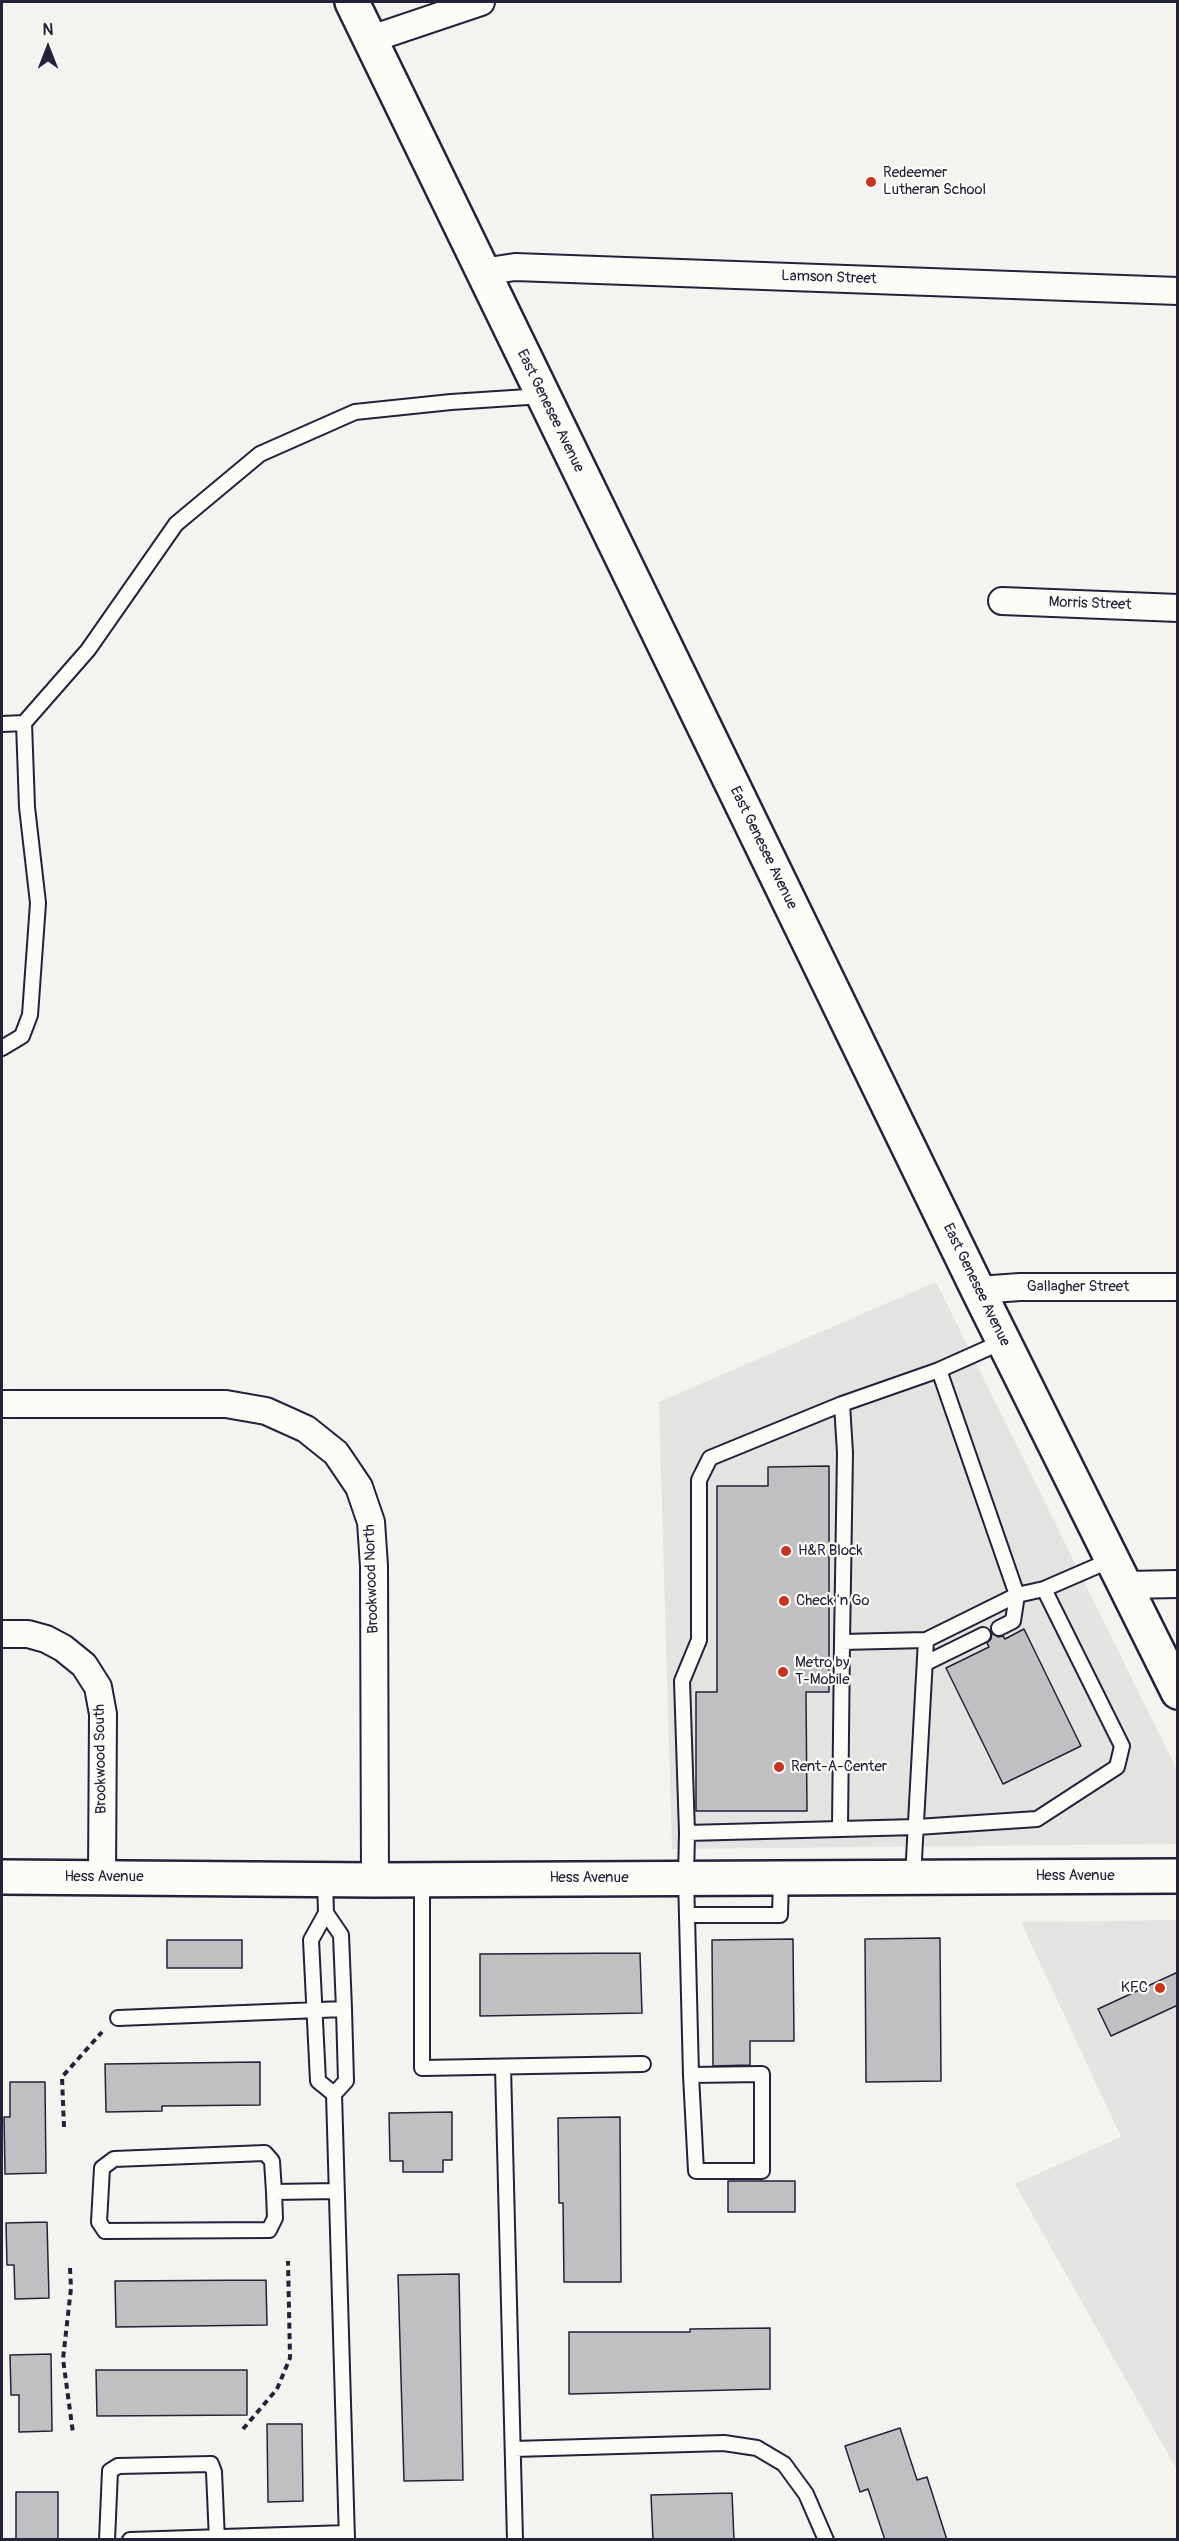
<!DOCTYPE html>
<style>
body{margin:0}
#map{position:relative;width:1179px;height:2541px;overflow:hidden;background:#f4f3ef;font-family:Pangolin,sans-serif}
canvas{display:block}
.frame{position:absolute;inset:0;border:3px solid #22223b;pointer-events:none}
.north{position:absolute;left:18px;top:18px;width:60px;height:60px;-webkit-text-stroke:4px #fdfcf7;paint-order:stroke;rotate:0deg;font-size:16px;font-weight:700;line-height:24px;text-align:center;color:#22223b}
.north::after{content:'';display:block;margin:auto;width:21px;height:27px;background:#22223b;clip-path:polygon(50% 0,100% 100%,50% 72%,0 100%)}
</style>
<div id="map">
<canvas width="1179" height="2541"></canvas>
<div class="frame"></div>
<div class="north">N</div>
</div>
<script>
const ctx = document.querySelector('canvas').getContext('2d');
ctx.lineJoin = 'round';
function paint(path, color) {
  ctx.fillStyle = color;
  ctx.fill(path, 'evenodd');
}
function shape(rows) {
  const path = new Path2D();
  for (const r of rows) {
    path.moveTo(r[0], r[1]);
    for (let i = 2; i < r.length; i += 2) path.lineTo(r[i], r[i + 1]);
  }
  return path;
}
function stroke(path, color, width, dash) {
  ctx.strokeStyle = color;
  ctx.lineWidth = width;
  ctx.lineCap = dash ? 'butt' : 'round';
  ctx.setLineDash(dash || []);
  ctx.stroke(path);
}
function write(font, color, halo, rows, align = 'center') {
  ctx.font = font + ' Pangolin,sans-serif';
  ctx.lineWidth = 4.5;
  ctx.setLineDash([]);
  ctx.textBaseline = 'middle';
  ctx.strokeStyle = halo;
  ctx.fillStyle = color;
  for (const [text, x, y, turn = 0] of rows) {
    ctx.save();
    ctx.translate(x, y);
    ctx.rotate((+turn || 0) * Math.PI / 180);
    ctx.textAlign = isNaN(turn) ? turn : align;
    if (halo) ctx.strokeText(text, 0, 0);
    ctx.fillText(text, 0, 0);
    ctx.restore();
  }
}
paint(shape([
 [936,1282,1177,1770,1177,1844,672,1849,659,1402],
 [1177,1920,1177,2470,1015,2184,1121,2137,1021,1922]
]), '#e4e3e2');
const building = shape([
 [829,1466,829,1692,806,1692,807,1811,696,1811,696,1692,717,1692,717,1486,768,1486,768,1467,829,1466],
 [1024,1629,1081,1746,1003,1784,946,1668,989,1647,987,1643,991,1639,992,1633,998,1637,1003,1636,1005,1639,1024,1629],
 [940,1938,941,2081,866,2082,865,1939,940,1938],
 [793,1939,794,2041,750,2041,750,2065,713,2066,712,1940,793,1939],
 [167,1940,242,1940,242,1968,167,1968,167,1940],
 [640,1953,642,2013,480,2016,480,1954,640,1953],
 [1178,1972,1178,2005,1111,2036,1098,2009,1178,1972],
 [260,2062,260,2105,162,2106,162,2111,106,2112,105,2064,260,2062],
 [10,2082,45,2082,46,2173,5,2174,4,2117,10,2117,10,2082],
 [452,2112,452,2160,443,2160,443,2172,403,2172,403,2161,390,2161,389,2113,452,2112],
 [620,2117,621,2282,564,2282,563,2203,559,2203,558,2118,620,2117],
 [728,2181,795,2181,795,2212,728,2212,728,2181],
 [47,2222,49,2298,15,2299,14,2265,7,2265,6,2223,47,2222],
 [459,2274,463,2480,404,2481,398,2275,459,2274],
 [266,2280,267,2325,116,2327,115,2281,266,2280],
 [770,2328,770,2389,569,2394,569,2332,690,2332,690,2329,770,2328],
 [51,2354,52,2431,19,2432,19,2395,11,2395,10,2355,51,2354],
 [96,2370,247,2370,247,2415,97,2416,96,2370],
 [267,2424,302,2424,303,2501,268,2502,267,2424],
 [900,2428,917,2480,927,2477,947,2540,885,2540,868,2489,860,2492,845,2446,900,2428],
 [16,2492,58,2492,58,2540,16,2540,16,2492],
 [732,2493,734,2540,653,2540,651,2495,732,2493]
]);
paint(building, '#c0bfc2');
stroke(building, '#22223b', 1.5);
const lane = shape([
 [2,724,24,723,88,650,176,524,260,454,355,412,451,402,543,396],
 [2,1048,22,1036,30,1015,38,903,27,807,24,723],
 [842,1404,845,1453,842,1642],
 [999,1628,1013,1621,1017,1595,939,1370,1004,1341],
 [926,1663,983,1635],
 [840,1827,842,1642,926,1640,1017,1595,1044,1589,1111,1560],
 [687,1833,682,1681,699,1640,699,1480,710,1458,842,1404,939,1370],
 [913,1877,926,1640],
 [325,1880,326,1913,311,1940,318,2081,334,2094],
 [422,1880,422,2068,643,2064],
 [326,1913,341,1935,344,2009,346,2081,334,2094,347,2540],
 [688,1915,780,1915,781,1877],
 [118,2018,344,2009],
 [503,2067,515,2540],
 [691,2075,762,2074,762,2171,696,2171,691,2075,686,1877,687,1833,917,1827,1037,1819,1117,1767,1122,1746,1044,1589],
 [274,2192,275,2218,269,2230,105,2231,99,2222,102,2168,114,2159,265,2153,272,2161,274,2192,336,2191],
 [514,2449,724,2443,757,2448,784,2464,806,2494,826,2540],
 [107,2540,110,2471,118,2466,211,2464,214,2472,217,2540],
 [130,2540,347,2533]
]);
const street = shape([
 [371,39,481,2],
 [482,272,515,267,1178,291],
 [1002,601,1178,608],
 [978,1290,1020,1287,1178,1287],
 [2,1404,226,1404,266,1411,306,1429,336,1453,359,1487,371,1522,374,1566,375,1880],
 [1125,1585,1178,1584],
 [2,1634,28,1634,46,1639,63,1648,84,1665,98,1687,103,1714,102,1877]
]);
const secondary = shape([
 [352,2,978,1290,1178,1692],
 [2,1877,375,1880,1178,1876]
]);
stroke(lane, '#22223b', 18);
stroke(street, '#22223b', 30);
stroke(secondary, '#22223b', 38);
stroke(shape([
 [64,2127,62,2077,102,2032],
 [70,2268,71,2288,63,2359,73,2433],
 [243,2429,277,2389,290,2358,288,2261]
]), '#22223b', 4, [6, 4.5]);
stroke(lane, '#fdfcf7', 14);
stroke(street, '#fdfcf7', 26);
stroke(secondary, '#fdfcf7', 33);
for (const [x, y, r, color] of [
 [871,182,6,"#c8321e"],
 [786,1551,6,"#c8321e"],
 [784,1601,6,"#c8321e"],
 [783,1672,6,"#c8321e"],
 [779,1767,6,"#c8321e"],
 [1160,1988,6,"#c8321e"]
]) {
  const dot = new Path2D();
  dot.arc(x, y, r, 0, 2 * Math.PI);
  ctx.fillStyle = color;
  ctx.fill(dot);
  stroke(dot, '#fdfcf7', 2);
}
write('15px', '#22223b', '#fdfcf7', [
 ["Redeemer",883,173],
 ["Lutheran School",883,190],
 ["H&R Block",798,1551],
 ["Check 'n Go",796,1601],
 ["Metro by",795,1663],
 ["T-Mobile",795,1680],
 ["Rent-A-Center",791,1767],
 ["KFC",1148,1988,"right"]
], 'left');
write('15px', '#22223b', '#fdfcf7', [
 ["Lamson Street",829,278,2],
 ["East Genesee Avenue",550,411,64],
 ["Morris Street",1090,604,2],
 ["East Genesee Avenue",763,848,64],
 ["East Genesee Avenue",976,1285,64],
 ["Gallagher Street",1078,1287],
 ["Brookwood North",372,1579,-92],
 ["Brookwood South",101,1759,-91],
 ["Hess Avenue",1075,1876],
 ["Hess Avenue",104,1877],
 ["Hess Avenue",589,1878]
]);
</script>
